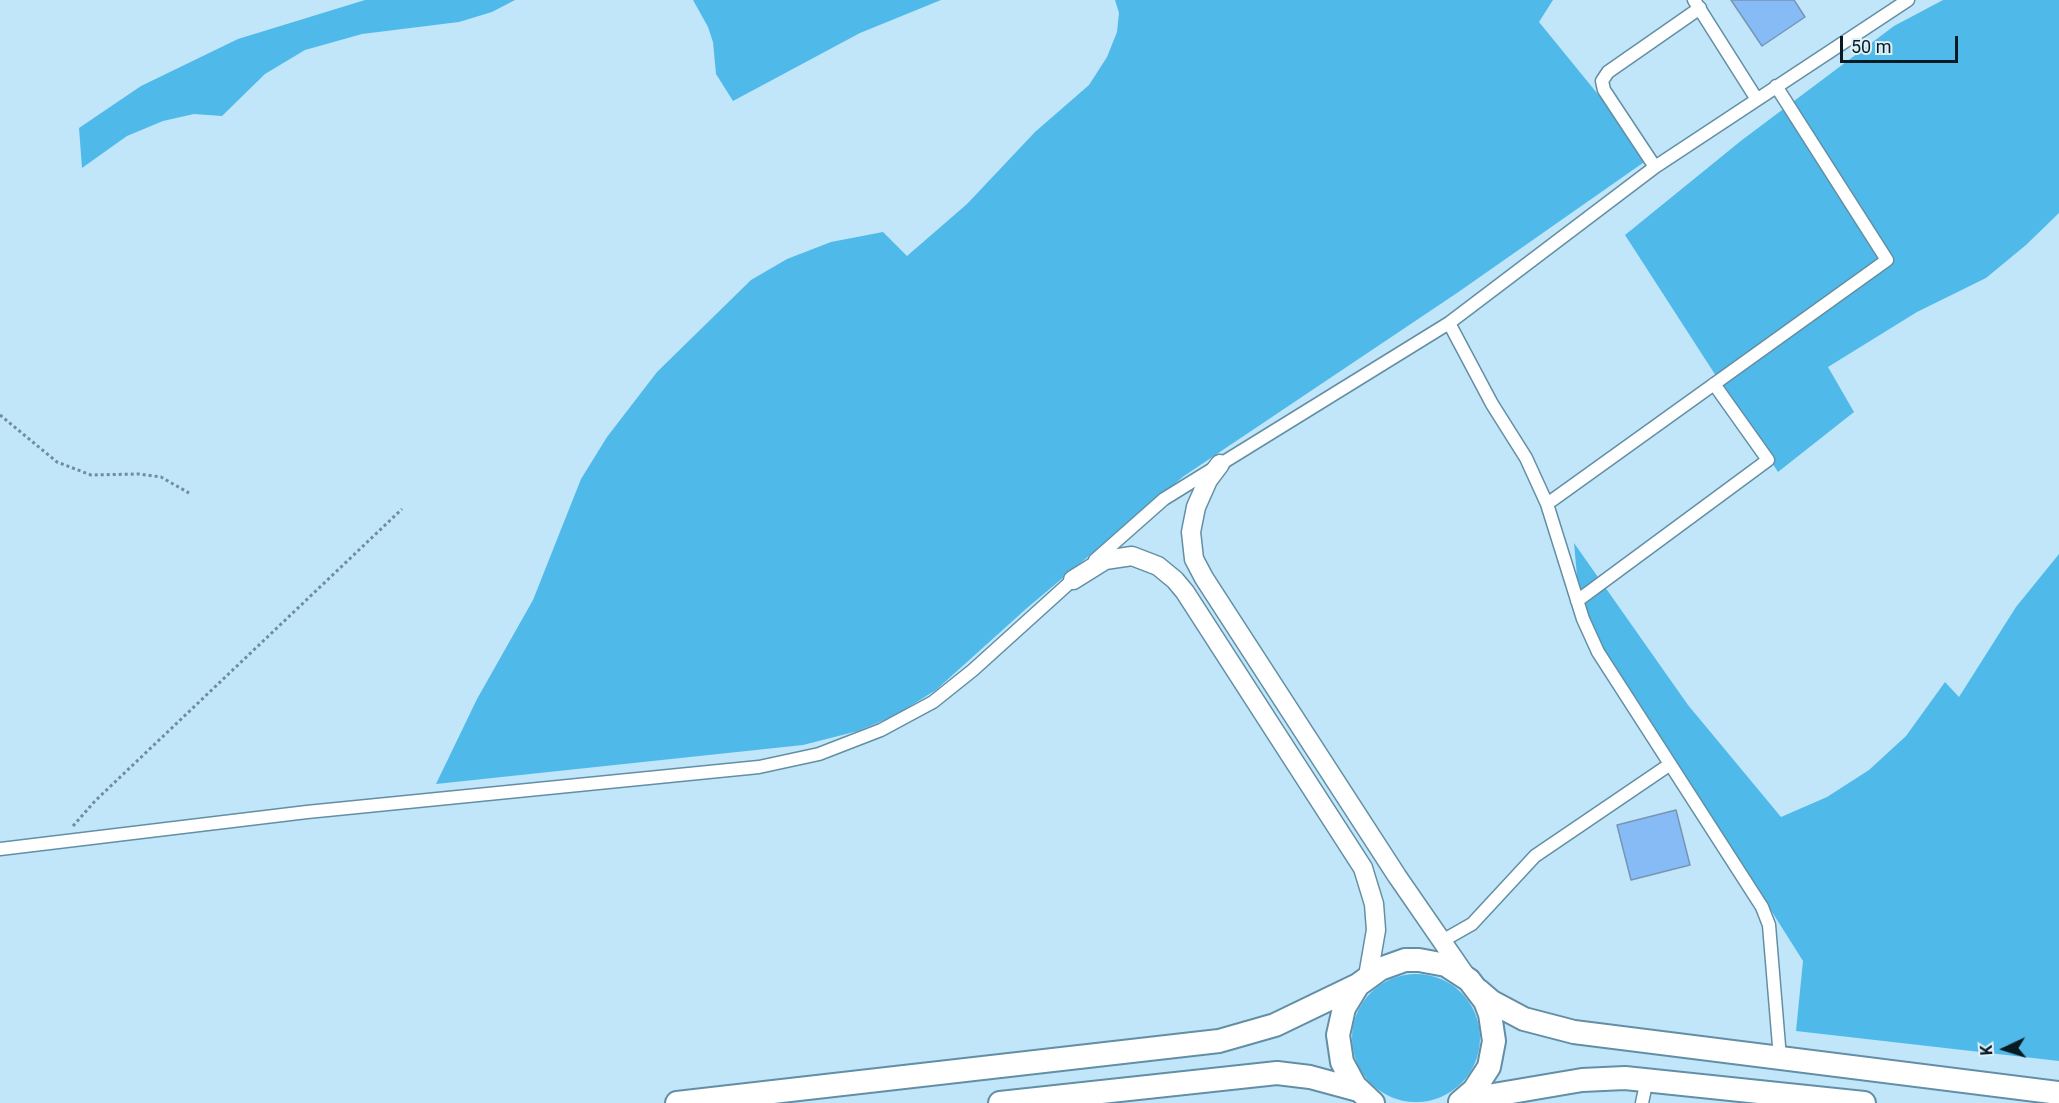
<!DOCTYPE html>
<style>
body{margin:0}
#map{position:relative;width:2059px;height:1103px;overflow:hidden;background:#c1e6f9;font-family:Roboto,sans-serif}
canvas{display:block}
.north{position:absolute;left:1975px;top:1019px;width:60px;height:60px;-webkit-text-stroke:4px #ddf0fa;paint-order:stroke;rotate:266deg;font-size:16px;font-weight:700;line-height:24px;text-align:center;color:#081b23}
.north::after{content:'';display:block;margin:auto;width:21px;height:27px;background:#081b23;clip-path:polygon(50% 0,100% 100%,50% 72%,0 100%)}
.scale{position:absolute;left:1840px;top:36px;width:118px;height:27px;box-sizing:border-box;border:3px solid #081b23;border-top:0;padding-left:8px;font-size:18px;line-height:21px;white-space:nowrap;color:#081b23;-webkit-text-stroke:4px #ddf0fa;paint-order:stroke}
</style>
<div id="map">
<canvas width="2059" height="1103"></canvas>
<div class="north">K</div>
<div class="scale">50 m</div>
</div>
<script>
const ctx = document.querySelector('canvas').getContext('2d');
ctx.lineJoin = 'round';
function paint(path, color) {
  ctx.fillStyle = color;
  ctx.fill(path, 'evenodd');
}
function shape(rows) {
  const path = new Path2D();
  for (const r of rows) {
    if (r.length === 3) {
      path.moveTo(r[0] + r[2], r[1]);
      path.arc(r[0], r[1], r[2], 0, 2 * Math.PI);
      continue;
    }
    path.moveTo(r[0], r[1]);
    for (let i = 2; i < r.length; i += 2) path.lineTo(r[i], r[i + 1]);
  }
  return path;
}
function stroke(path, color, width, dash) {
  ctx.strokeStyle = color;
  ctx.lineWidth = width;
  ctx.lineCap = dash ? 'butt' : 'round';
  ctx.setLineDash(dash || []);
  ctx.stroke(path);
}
paint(shape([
 [365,0,515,0,492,12,459,22,362,34,305,50,265,74,222,116,194,114,163,121,127,136,82,168,79,128,141,86,238,39],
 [693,0,941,0,860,33,733,101,716,74,713,42,708,27],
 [1115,0,1553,0,1539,22,1650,158,1457,293,1184,476,1027,608,936,690,894,716,858,731,803,745,436,784,477,699,533,600,581,479,607,437,657,372,751,280,787,259,831,242,883,232,907,256,967,204,1035,132,1089,85,1107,57,1117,32,1119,13],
 [1943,0,2059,0,2059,213,2026,245,1986,278,1917,312,1828,367,1854,412,1778,472,1625,235,1742,140,1894,26],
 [1574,543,1688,705,1781,817,1827,797,1869,770,1906,736,1945,682,1959,697,2016,607,2059,554,2059,1061,1796,1031,1803,961,1707,809,1612,676,1600,654,1578,587],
 [1416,1038,64]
]), '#4fbaea');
const building = shape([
 [1731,0,1794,0,1805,17,1762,46,1731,0],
 [1676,810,1690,865,1631,880,1617,825,1676,810]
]);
paint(building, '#86bbf5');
stroke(building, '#7795b5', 1.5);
const street = shape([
 [1694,0,1756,98],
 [1655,167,1604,90,1602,81,1608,72,1700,8],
 [1449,323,1492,404,1526,458,1547,504,1583,619,1598,652,1762,907,1769,925,1780,1058],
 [1547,504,1887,260,1776,86],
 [1095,560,1164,499,1449,323,1655,167,1908,0],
 [1577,601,1768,460,1714,384],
 [0,849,307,812,759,767,819,754,881,730,933,702,973,670,1077,576],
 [1442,941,1472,924,1535,856,1669,765],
 [1642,1103,1647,1079]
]);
const secondary = shape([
 [1220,464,1208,480,1196,507,1191,532,1194,559,1204,578,1397,876,1466,976],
 [1073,580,1105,560,1132,556,1158,566,1175,580,1185,592,1363,868,1374,904,1376,930,1368,976]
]);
const highway = shape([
 [1478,990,1492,1002,1524,1019,1574,1032,2059,1093],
 [1464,1100,1582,1080,1625,1078,1864,1103],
 [677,1103,1219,1041,1275,1025,1358,985],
 [1000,1103,1277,1073,1310,1077,1358,1090],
 [1373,1103,1355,1086,1342,1062,1338,1035,1344,1008,1358,985,1380,969,1405,960,1419,960,1446,965,1469,980,1485,1001,1490,1014,1494,1041,1489,1067,1474,1090,1460,1102]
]);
stroke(street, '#628fa5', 15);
stroke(secondary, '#628fa5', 21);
stroke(highway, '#628fa5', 26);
stroke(shape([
 [0,415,57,462,91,475,139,474,161,477,189,493],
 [73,826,95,801,402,509]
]), '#708d9b', 3, [3, 3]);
stroke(street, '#fff', 12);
stroke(secondary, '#fff', 18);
stroke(highway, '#fff', 22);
</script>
